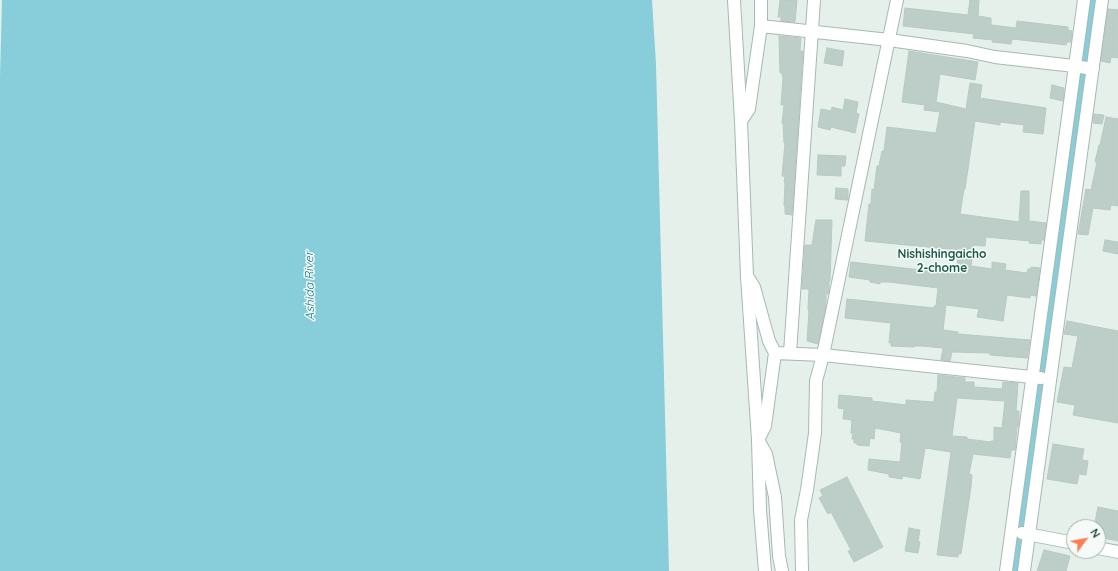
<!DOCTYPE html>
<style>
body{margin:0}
#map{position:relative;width:1118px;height:571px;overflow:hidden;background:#e5f0eb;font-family:Quicksand,sans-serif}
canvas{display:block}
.north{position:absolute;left:1066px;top:519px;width:40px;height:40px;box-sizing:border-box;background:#f6fbf9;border:1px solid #a1b2ad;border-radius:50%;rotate:58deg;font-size:11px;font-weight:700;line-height:16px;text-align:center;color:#21443b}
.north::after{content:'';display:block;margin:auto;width:14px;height:18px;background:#ff7d53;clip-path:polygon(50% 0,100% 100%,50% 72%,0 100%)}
</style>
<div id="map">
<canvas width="1118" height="571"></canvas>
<div class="north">N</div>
</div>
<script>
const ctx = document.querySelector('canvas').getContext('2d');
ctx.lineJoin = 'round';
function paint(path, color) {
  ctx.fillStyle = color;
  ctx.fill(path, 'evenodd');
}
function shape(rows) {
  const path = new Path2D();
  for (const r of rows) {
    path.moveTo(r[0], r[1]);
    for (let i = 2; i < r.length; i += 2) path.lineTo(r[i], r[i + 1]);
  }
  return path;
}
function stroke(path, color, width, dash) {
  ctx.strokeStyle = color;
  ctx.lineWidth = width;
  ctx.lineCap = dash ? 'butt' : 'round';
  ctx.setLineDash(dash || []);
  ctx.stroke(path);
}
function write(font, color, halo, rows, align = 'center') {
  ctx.font = font + ' Quicksand,sans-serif';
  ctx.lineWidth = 3;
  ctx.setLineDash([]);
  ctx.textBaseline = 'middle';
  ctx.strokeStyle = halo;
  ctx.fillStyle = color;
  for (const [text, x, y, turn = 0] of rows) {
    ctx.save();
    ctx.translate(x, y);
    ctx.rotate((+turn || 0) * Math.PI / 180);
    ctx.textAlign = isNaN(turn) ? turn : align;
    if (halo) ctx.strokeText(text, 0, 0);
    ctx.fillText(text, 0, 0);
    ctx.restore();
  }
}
paint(shape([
 [2,0,652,0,656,64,669,571,0,571,0,77]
]), '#87ceda');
stroke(shape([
 [1014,571,1092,0]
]), '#87ceda', 13);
const building = shape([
 [780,0,797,0,795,22,781,21,781,17,778,17,780,0],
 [970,0,979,0,978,16,991,18,991,25,1016,28,1017,21,1068,27,1068,30,1072,31,1071,42,1067,42,1066,45,1012,39,1011,44,992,42,993,40,973,38,974,34,903,26,905,8,968,15,970,0],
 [1108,9,1118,10,1118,58,1111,57,1110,63,1101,61,1108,9],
 [779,36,801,38,800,51,803,51,792,215,785,214,785,206,784,206,785,182,784,182,785,176,782,176,785,143,784,143,783,123,782,123,784,105,781,105,783,78,782,73,780,73,779,36],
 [827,48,844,51,842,66,824,63,827,48],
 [909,51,978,62,975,80,940,74,936,102,966,109,970,83,982,85,980,98,1046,108,1043,134,1023,132,1024,125,1000,122,1000,125,975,121,965,189,964,189,960,214,1019,222,1021,191,1029,191,1029,221,1046,223,1044,240,1041,240,1041,244,1029,243,1030,241,986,237,985,246,974,245,971,266,992,269,992,262,1006,264,1005,270,1027,273,1028,269,1031,269,1031,267,1040,268,1036,296,1030,295,1030,298,1007,295,1003,321,977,317,979,309,946,305,943,330,958,332,958,334,1030,340,1027,358,990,355,990,353,952,352,950,361,941,360,943,348,922,346,915,346,914,347,891,346,891,343,889,343,891,323,845,318,847,299,934,308,934,306,936,306,938,288,889,282,880,282,880,284,870,282,870,280,849,277,851,262,956,274,959,250,865,241,869,204,871,204,872,189,874,190,877,166,879,166,882,151,884,151,887,127,936,133,940,112,924,110,925,105,902,102,909,51],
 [1052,85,1064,88,1063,101,1050,98,1052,85],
 [845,99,858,102,856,113,859,114,855,133,831,127,830,130,818,127,821,109,831,111,832,107,843,110,845,99],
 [1094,114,1104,115,1102,124,1093,123,1094,114],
 [1106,117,1118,119,1118,206,1111,205,1110,210,1093,208,1088,235,1078,234,1086,189,1091,190,1097,162,1095,162,1099,145,1100,145,1106,117],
 [818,155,846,156,845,166,841,166,841,176,817,175,818,155],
 [836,188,848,189,848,200,835,199,836,188],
 [816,220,832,220,830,281,829,281,829,291,828,294,826,294,826,305,818,344,807,341,809,310,808,310,809,289,802,289,805,245,812,245,816,220],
 [1105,240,1118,242,1118,254,1103,251,1105,240],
 [1067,321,1118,331,1118,423,1073,415,1075,405,1057,402,1064,367,1072,368,1078,336,1064,334,1067,321],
 [938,375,965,378,965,382,974,382,974,387,1002,389,1003,382,1018,383,1016,411,1019,411,1019,417,1018,427,1017,427,1015,450,1011,450,1010,458,973,454,969,474,972,475,971,487,961,554,958,554,958,557,937,555,951,452,925,448,920,479,903,476,902,479,889,477,889,474,868,470,869,459,900,462,902,442,900,442,901,433,875,428,874,439,870,438,869,446,857,445,857,443,854,443,854,439,852,439,853,433,851,433,852,420,843,419,844,409,838,408,839,395,872,398,872,401,906,405,906,400,934,402,935,392,937,392,938,375],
 [957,398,1005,401,1002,428,994,427,994,441,991,441,991,442,967,439,967,437,952,436,957,398],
 [1053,444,1084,449,1082,460,1088,461,1086,475,1079,474,1077,484,1047,479,1053,444],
 [847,477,883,547,854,562,848,551,851,550,831,512,828,514,819,498,823,496,820,490,847,477],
 [1098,507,1118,511,1118,541,1098,537,1098,527,1094,527,1098,507],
 [909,528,920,530,918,541,920,542,918,553,905,551,909,528],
 [1044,550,1070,556,1066,571,1037,571,1044,550]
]);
paint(building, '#bccec7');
stroke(building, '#b6cac2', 1);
const minor = shape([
 [761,26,889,40,967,51,995,57,1074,66,1093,69],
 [741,121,749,109,761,26,761,0],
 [747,276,754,287,769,341,775,353],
 [790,353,814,0],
 [1022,533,1074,543],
 [1098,548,1118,552],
 [782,571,779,556,775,497,766,454,758,440,765,426,775,353,823,355,1041,378],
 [802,571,801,520,807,490,815,433,816,381,823,355,897,0],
 [1006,571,1084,0],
 [1024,571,1102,0]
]);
const tertiary = shape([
 [734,0,741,121,747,276,758,440,760,510,765,571]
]);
stroke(minor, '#a6b9b3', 14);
stroke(tertiary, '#a6b9b3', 14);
stroke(minor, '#fff', 12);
stroke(tertiary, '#fff', 12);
write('bold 12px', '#1a5a4a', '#f6fbf9', [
 ["Nishishingaicho",942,254],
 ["2-chome",942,268]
]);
write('italic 12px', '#127689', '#f6fbf9', [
 ["Ashida River",310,286,-91]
]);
</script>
